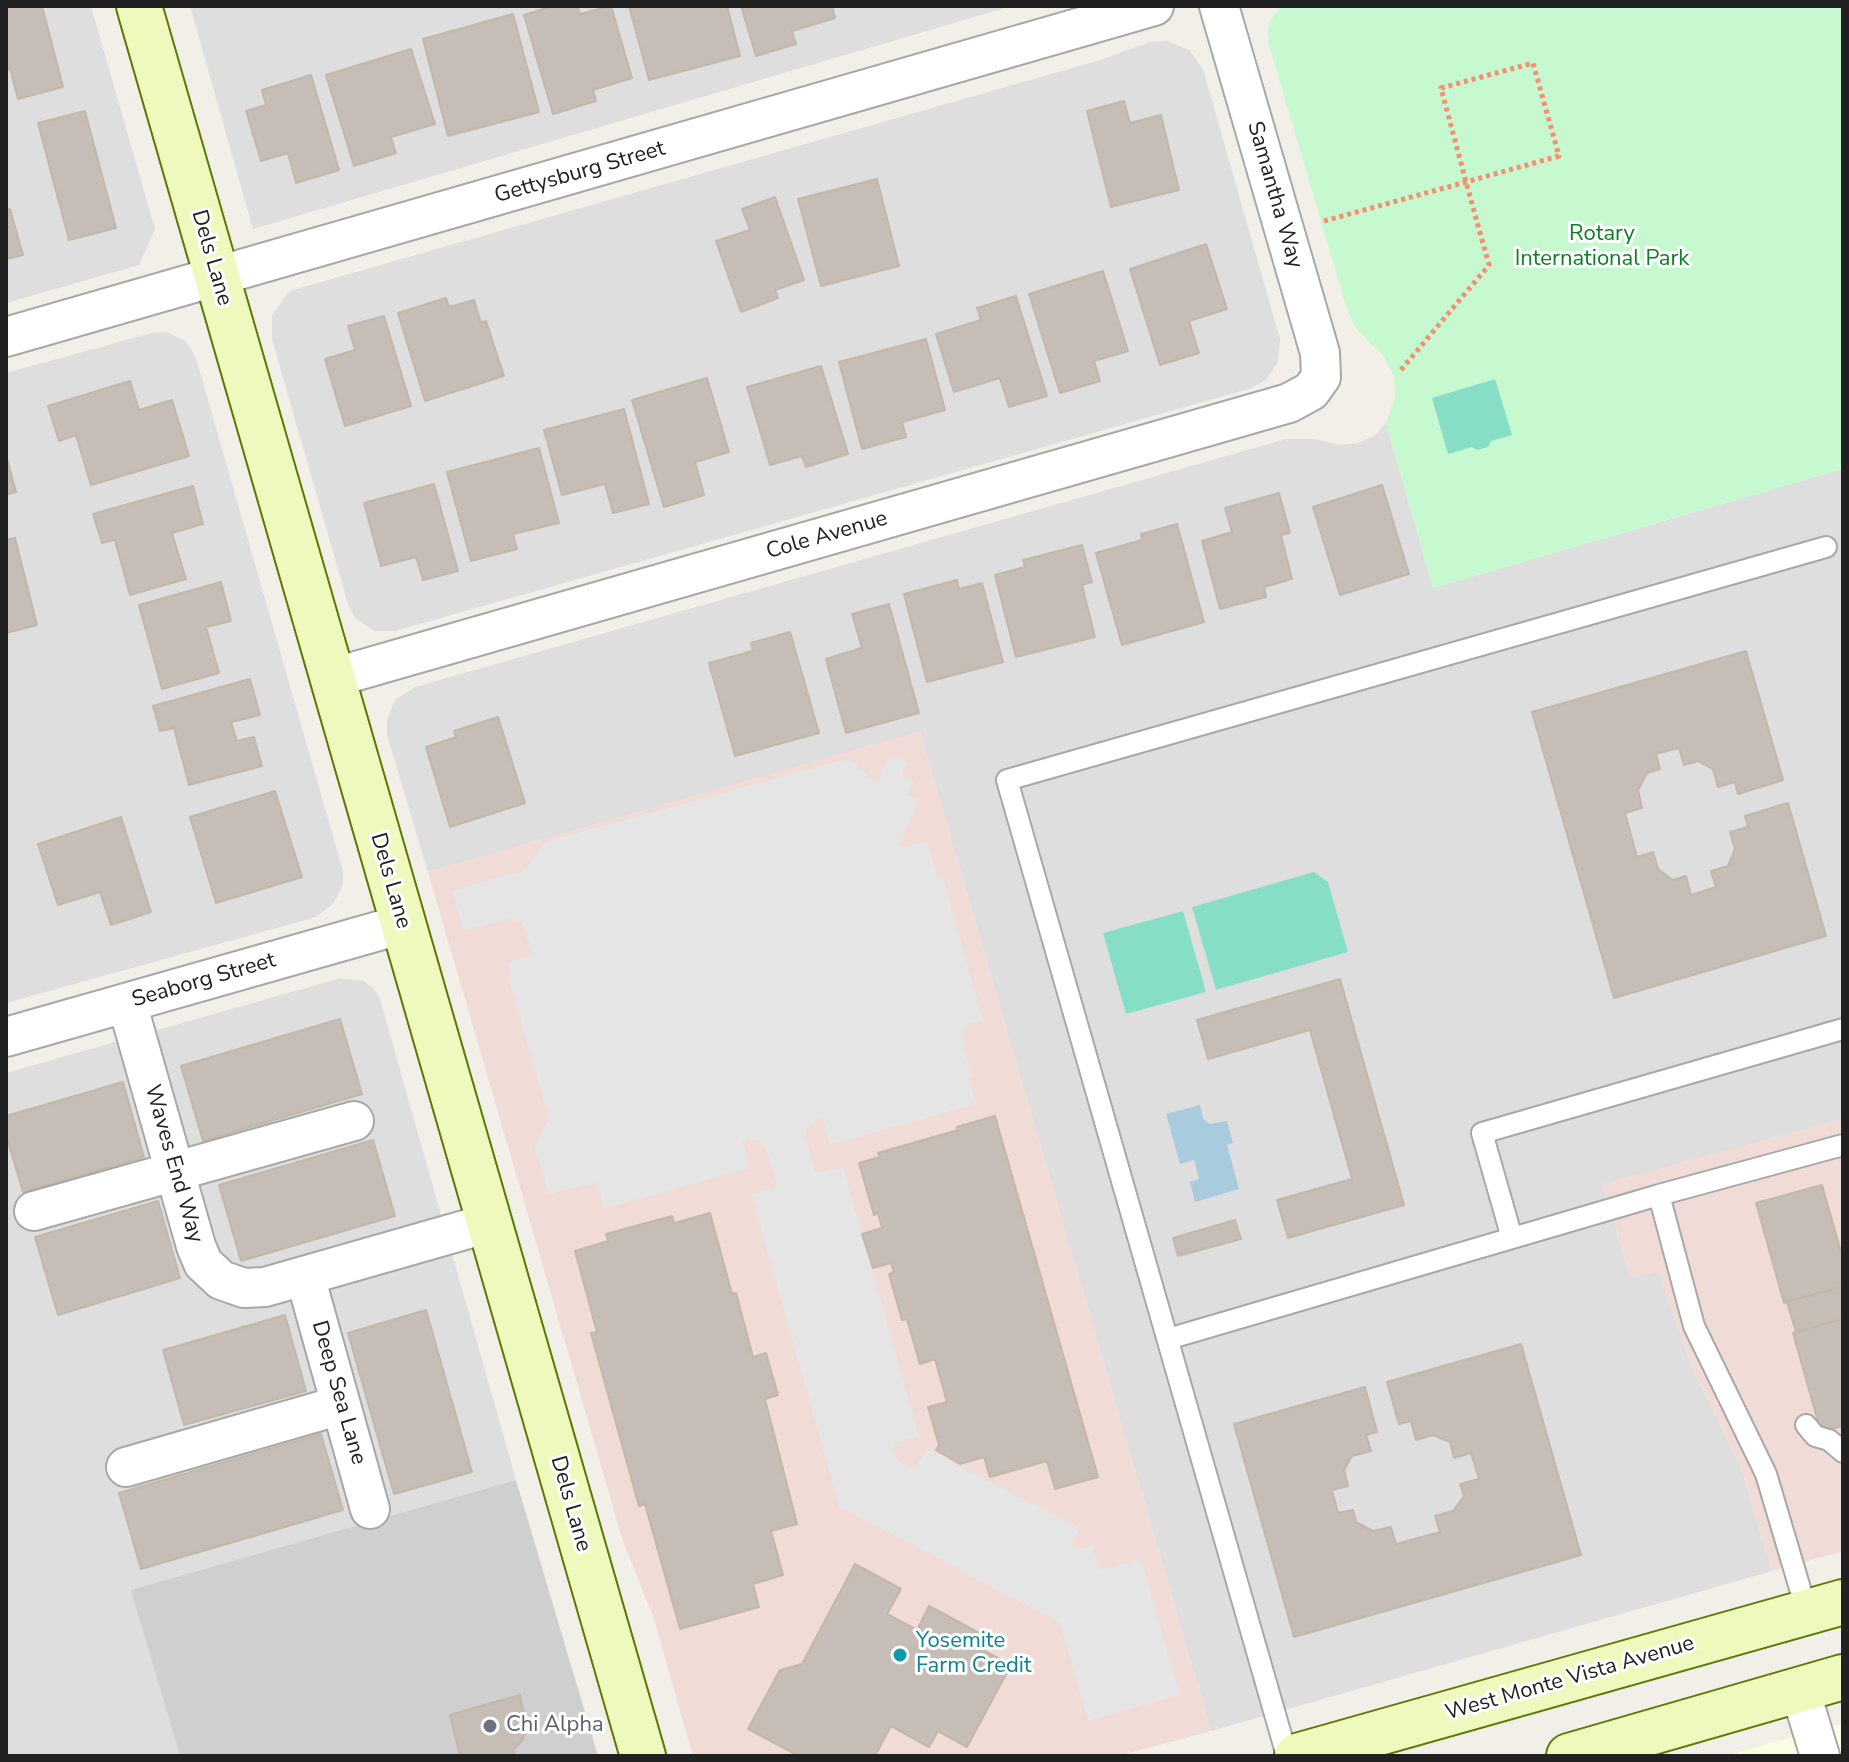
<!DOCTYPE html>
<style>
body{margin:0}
#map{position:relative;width:1849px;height:1762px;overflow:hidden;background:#f1efe7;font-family:"Nunito Sans",sans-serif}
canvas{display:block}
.frame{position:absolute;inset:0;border:8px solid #212121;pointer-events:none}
</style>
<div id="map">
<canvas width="1849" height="1762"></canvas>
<div class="frame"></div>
</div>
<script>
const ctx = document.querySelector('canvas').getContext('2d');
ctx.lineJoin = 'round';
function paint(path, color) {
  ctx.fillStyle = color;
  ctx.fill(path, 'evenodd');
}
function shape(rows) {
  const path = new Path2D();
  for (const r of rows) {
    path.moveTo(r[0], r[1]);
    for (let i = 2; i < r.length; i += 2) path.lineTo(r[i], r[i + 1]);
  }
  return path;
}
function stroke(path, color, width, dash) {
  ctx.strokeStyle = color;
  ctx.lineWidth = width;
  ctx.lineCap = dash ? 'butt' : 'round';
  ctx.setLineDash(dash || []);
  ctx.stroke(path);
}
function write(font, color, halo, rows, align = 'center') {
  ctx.font = font + ' "Nunito Sans",sans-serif';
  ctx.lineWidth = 6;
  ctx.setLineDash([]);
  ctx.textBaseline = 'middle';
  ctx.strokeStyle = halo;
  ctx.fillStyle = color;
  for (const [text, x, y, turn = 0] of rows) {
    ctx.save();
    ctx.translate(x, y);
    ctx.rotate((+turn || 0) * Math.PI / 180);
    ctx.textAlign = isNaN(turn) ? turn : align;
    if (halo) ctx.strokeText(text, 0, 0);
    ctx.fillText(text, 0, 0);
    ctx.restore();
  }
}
paint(shape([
 [6,6,91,6,155,229,139,265,6,303],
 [190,6,1012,6,253,229],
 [1167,41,1189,50,1203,69,1280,339,1278,362,1266,380,1252,388,395,631,374,631,355,618,348,604,272,339,272,315,286,295,293,290,1097,61,1150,42],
 [166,332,186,341,196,358,343,871,343,885,333,904,316,917,6,1003,6,373,152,333],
 [1386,423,1433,588,1843,469,1843,1119,1603,1185,1630,1278,1658,1271,1692,1367,1741,1468,1772,1571,1211,1731,920,732,428,872,387,735,387,720,395,700,415,687,1286,439,1314,439,1340,445,1358,443,1374,436],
 [341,978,364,981,374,989,380,999,516,1480,132,1590,180,1756,6,1756,6,1073]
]), '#dfdede');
paint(shape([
 [920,731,1211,1731,1118,1756,693,1756,654,1619,623,1541,428,872],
 [1843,1119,1843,1551,1772,1571,1741,1468,1692,1367,1658,1272,1630,1278,1603,1184]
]), '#f1dbd7');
paint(shape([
 [1843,1723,1843,1756,1727,1756,1739,1752]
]), '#fbffe2');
paint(shape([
 [516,1480,598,1756,180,1756,131,1590]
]), '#cfcfcf');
paint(shape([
 [1281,6,1843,6,1843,469,1433,588,1386,423,1395,397,1394,376,1384,357,1355,327,1346,306,1269,45,1268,31,1271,19]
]), '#c6f9d0');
paint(shape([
 [1495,379,1512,435,1491,441,1488,447,1477,450,1472,447,1448,454,1432,398],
 [1314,872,1328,882,1348,952,1216,990,1192,907],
 [1183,911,1206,992,1126,1014,1103,933]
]), '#87dec7');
paint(shape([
 [892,754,908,762,902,775,914,781,907,795,919,801,898,846,902,848,927,841,938,879,943,878,983,1020,967,1025,965,1032,961,1033,972,1076,969,1081,976,1104,830,1145,823,1120,818,1118,807,1127,806,1139,816,1173,843,1167,919,1436,893,1444,894,1453,899,1461,910,1468,914,1468,927,1449,1080,1528,1071,1546,1078,1550,1092,1545,1099,1569,1105,1569,1141,1559,1180,1695,1088,1721,1060,1623,839,1506,751,1194,773,1188,777,1184,765,1146,757,1140,747,1138,743,1141,749,1168,604,1209,598,1186,594,1183,549,1194,534,1147,549,1119,508,976,511,974,508,963,532,954,525,930,522,923,511,918,464,931,452,891,521,871,529,865,541,847,552,840,836,762,846,760,857,764,875,783]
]), '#e5e5e5');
paint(shape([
 [1200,1105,1203,1118,1209,1124,1227,1121,1233,1143,1227,1145,1239,1189,1195,1202,1190,1182,1199,1179,1194,1160,1180,1164,1166,1114]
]), '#a9cbde');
const building = shape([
 [6,6,42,6,63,87,18,99,10,69,6,70,6,6],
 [553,6,577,6,580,14,611,6,632,78,593,90,596,101,553,114,524,15,553,6],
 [629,6,727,6,740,56,649,80,629,6],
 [741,6,832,6,835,18,792,31,796,44,756,56,741,6],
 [513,14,539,112,448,136,423,39,513,14],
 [411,49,435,124,391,137,396,153,354,166,326,75,411,49],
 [311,75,339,170,296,183,288,153,261,161,246,111,266,105,262,90,311,75],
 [1124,101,1130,123,1161,115,1179,190,1111,207,1087,111,1124,101],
 [85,111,116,228,69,240,38,123,85,111],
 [877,179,899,266,821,286,798,199,877,179],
 [775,197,804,280,775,290,778,298,741,312,716,241,750,230,742,209,775,197],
 [10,209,23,255,6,259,6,210,10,209],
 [1206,244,1227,309,1189,321,1199,353,1160,365,1130,269,1206,244],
 [1103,271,1128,351,1094,361,1100,381,1060,393,1029,294,1103,271],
 [1016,296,1047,396,1009,407,1000,378,954,392,936,334,981,320,977,308,1016,296],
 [446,298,449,307,474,300,481,323,486,321,504,376,425,401,398,313,446,298],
 [384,316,411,406,345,426,325,359,355,350,348,326,384,316],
 [926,339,945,410,902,422,906,437,862,449,839,362,926,339],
 [821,366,848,454,806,467,802,456,770,465,747,387,821,366],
 [707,378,729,452,695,462,704,495,664,507,632,400,707,378],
 [130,381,139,410,172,400,189,456,91,485,76,435,59,441,48,406,130,381],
 [624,409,649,504,613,513,605,484,562,495,544,430,624,409],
 [539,448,559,523,513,534,517,549,471,561,447,472,539,448],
 [6,455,16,492,6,495,6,455],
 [434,484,458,571,423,580,416,557,381,566,364,503,434,484],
 [1382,485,1409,574,1340,595,1313,507,1382,485],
 [193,486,203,524,172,533,186,579,130,595,115,540,102,543,93,514,193,486],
 [1279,493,1290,533,1281,535,1292,579,1264,587,1266,597,1220,609,1202,541,1232,532,1225,508,1279,493],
 [1177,524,1204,622,1122,645,1096,553,1142,540,1141,534,1177,524],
 [15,538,37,625,6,633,6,540,15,538],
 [1082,545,1092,582,1082,585,1095,637,1016,657,995,575,1025,567,1023,560,1082,545],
 [957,580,959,589,982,583,1003,662,927,682,904,594,957,580],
 [221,582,231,621,206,627,219,673,162,689,139,605,221,582],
 [889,604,919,713,846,733,826,659,862,648,852,614,889,604],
 [790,632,819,733,735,756,709,663,753,651,751,643,790,632],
 [1746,651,1783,780,1738,794,1735,782,1718,787,1713,769,1698,761,1684,765,1679,748,1656,754,1660,769,1647,773,1638,790,1642,808,1625,813,1637,857,1653,852,1658,869,1673,880,1686,876,1691,895,1716,887,1711,871,1728,866,1735,849,1730,832,1748,827,1745,816,1788,803,1826,936,1614,998,1532,712,1746,651],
 [250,679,260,715,231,722,237,741,254,737,262,766,189,785,174,728,160,731,153,706,250,679],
 [498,717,525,803,450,827,426,747,456,737,454,731,498,717],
 [275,791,302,877,216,903,190,817,275,791],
 [121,817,151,912,111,925,100,892,58,905,38,844,121,817],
 [1340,979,1404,1205,1288,1238,1277,1200,1352,1179,1310,1030,1208,1059,1197,1020,1340,979],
 [340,1019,362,1094,203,1141,181,1066,340,1019],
 [123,1082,144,1157,23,1192,6,1135,6,1116,123,1082],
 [995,1116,1098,1477,1055,1489,1047,1461,990,1477,984,1457,960,1464,936,1450,939,1445,928,1407,947,1402,935,1359,920,1364,907,1319,902,1320,889,1274,894,1272,891,1263,873,1268,862,1234,882,1228,878,1213,874,1215,859,1163,880,1157,878,1153,958,1130,957,1127,995,1116],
 [373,1140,395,1216,241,1261,219,1185,373,1140],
 [1822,1185,1843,1259,1843,1286,1784,1303,1756,1203,1822,1185],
 [158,1201,180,1278,58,1315,35,1237,158,1201],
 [710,1213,732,1294,736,1293,753,1357,766,1353,778,1395,765,1399,797,1524,771,1531,783,1575,753,1584,759,1607,680,1629,645,1504,639,1506,591,1333,597,1332,575,1251,608,1241,606,1234,672,1216,674,1223,710,1213],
 [1235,1220,1241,1239,1178,1256,1173,1238,1235,1220],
 [1843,1286,1843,1319,1796,1332,1787,1302,1843,1286],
 [426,1310,472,1472,394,1494,348,1333,426,1310],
 [285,1315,306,1391,184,1425,163,1350,285,1315],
 [1843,1319,1843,1426,1821,1432,1793,1333,1843,1319],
 [1521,1344,1581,1555,1294,1637,1234,1424,1365,1387,1377,1432,1366,1435,1371,1451,1352,1456,1344,1470,1348,1486,1332,1490,1338,1513,1353,1510,1356,1522,1373,1531,1391,1527,1396,1544,1440,1532,1435,1516,1453,1511,1464,1496,1460,1484,1479,1479,1471,1453,1454,1458,1450,1442,1433,1435,1416,1440,1411,1421,1399,1424,1387,1382,1521,1344],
 [321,1434,343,1510,141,1569,119,1493,321,1434],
 [855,1564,901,1589,887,1614,917,1630,929,1606,983,1635,977,1647,1011,1665,967,1747,938,1731,929,1747,891,1726,875,1756,799,1756,748,1729,780,1670,802,1664,855,1564],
 [520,1695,527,1729,522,1741,513,1750,515,1756,460,1756,450,1715,520,1695]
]);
paint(building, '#c6beb6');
stroke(building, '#c2b7aa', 2);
const lane = shape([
 [1512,1238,1482,1133,1843,1029],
 [1168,1339,1659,1195],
 [1806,1425,1815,1436,1829,1440,1843,1452],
 [1807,1612,1766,1474,1694,1326,1659,1195,1843,1145],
 [1287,1756,1007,780,1826,547]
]);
const street = shape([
 [6,337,1154,6],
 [332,678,1289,403,1311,391,1321,377,1320,353,1219,6],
 [127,1003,196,1246,203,1263,221,1280,244,1288,265,1287,489,1223],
 [6,1037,403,924],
 [34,1211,354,1121],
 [305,1276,370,1509],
 [126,1467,341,1405],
 [1800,1690,1820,1756]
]);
const secondary = shape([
 [139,6,643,1756],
 [1297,1756,1843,1602],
 [1569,1756,1843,1677]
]);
stroke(lane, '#a8a8a8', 24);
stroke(street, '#a8a8a8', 42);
stroke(secondary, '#5f7906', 48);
stroke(shape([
 [1324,221,1466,182,1559,156,1533,63,1441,88,1466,182,1489,265,1400,371]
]), '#f88e71', 5, [4, 4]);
stroke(lane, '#fff', 20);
stroke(street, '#fff', 38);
stroke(secondary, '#eff9bd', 44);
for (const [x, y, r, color] of [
 [900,1655,8,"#0f9aa8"],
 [490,1726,8,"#6b7280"]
]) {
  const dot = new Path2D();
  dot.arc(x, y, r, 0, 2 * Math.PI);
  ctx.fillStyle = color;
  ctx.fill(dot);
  stroke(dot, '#fff', 3);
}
write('22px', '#212121', '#fff', [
 ["Gettysburg Street",580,173,-16],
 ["Samantha Way",1274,195,74],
 ["Dels Lane",211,258,74],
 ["Cole Avenue",827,536,-16],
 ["Dels Lane",390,881,74],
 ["Seaborg Street",204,981,-16],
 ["Waves End Way",173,1164,74],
 ["Deep Sea Lane",338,1393,74],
 ["Dels Lane",570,1504,74],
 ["West Monte Vista Avenue",1570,1679,-16]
]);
write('22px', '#0d8024', '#fff', [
 ["Rotary",1602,235],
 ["International Park",1602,260]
]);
write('22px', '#0d838f', '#fff', [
 ["Yosemite",916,1642],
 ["Farm Credit",916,1667]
], 'left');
write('22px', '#5b616d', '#fff', [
 ["Chi Alpha",506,1726]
], 'left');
</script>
